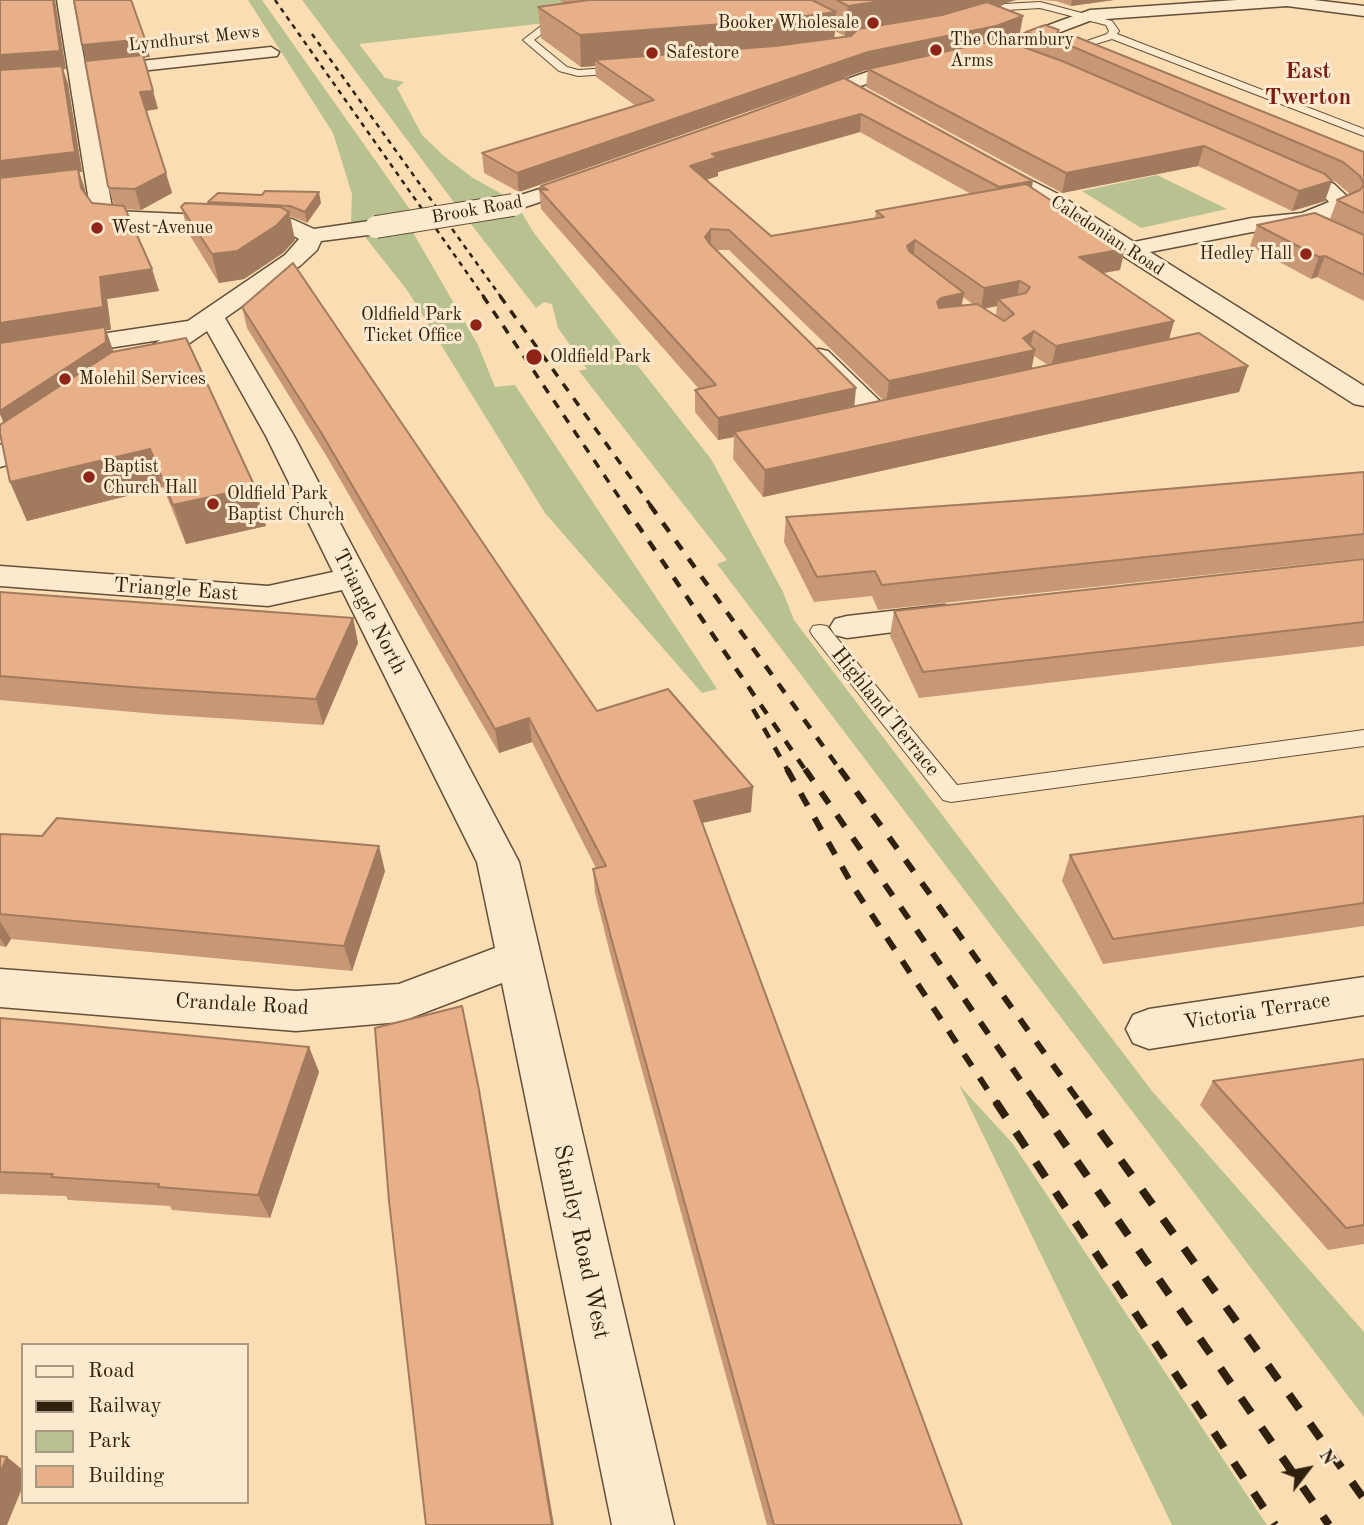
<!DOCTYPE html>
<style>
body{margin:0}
#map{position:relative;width:1364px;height:1525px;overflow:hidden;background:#fbddb3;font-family:"Old Standard TT",serif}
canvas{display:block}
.legend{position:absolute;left:21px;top:1343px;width:228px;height:161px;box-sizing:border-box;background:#fce9ce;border:2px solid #aa9982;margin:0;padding:9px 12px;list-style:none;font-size:21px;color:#30210f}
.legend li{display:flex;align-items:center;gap:14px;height:35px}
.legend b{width:35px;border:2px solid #aa9982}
.north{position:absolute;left:1273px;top:1434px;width:70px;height:70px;-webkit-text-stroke:5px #fce9ce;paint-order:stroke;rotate:58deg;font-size:19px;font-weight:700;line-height:28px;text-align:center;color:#30210f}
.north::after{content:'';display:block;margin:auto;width:24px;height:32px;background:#30210f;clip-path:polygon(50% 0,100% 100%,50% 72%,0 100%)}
</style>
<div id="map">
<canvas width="1364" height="1525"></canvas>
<ul class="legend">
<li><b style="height:9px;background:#fce9ce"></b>Road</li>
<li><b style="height:9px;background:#30210f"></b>Railway</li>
<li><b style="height:19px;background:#b8c291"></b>Park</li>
<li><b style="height:19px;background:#e8b088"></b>Building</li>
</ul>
<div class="north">N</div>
</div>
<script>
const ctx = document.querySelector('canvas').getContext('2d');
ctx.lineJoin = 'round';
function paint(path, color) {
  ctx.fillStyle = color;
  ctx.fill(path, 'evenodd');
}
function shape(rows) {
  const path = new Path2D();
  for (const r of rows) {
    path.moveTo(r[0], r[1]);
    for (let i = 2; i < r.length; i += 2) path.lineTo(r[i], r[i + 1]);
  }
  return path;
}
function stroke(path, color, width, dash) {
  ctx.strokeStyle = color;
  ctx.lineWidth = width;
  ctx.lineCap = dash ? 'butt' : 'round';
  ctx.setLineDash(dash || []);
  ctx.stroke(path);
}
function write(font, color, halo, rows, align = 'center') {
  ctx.font = font + ' "Old Standard TT",serif';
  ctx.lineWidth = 6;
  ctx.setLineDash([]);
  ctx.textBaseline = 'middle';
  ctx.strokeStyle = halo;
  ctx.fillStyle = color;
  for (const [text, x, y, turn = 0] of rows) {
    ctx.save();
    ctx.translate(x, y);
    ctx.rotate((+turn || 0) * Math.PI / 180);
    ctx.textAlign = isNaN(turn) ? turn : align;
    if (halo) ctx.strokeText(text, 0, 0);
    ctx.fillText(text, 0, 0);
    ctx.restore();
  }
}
paint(shape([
 [248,0,262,0,416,218,369,224,351,222,352,194,333,133],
 [302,0,587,0,555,22,359,44,385,78,404,82,397,88,422,135,444,156,473,178,511,199,459,209],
 [1157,175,1227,209,1141,228,1082,191],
 [522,213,534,233,711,459,783,592,794,620,1152,1091,1364,1332,1364,1417,717,564,727,560,579,371,587,369,558,328,552,304,544,302,536,308,467,219],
 [411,229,478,345,495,387,515,385,717,689,702,693,545,513,407,290,365,237],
 [959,1085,1013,1144,1267,1525,1172,1525]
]), '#b8c291');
const lane = shape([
 [1040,2,1112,21,1119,31,1117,34,1364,129,1364,136,1112,39,1063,54,1058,51,1107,34,1109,31,1106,25,1040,8,1006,10,975,21,970,18,1005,4,1040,2],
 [541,26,549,28,534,40,567,67,578,70,626,67,631,70,626,73,578,76,559,71,523,40,541,26],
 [820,625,827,626,957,785,1364,730,1364,746,951,802,943,800,813,636,810,631,813,626,820,625]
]);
const street = shape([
 [57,0,73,0,112,207,115,211,292,219,314,229,376,220,384,222,387,227,384,232,376,234,321,241,317,250,301,265,225,318,294,436,519,862,674,1525,612,1525,502,983,400,1022,296,1031,0,1007,0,969,296,991,399,984,495,948,477,862,342,590,268,606,0,586,0,566,268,586,333,572,266,436,207,331,145,374,136,376,127,374,123,368,127,362,160,340,0,365,0,349,188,321,285,255,299,239,287,232,101,222,90,208,57,0],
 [1237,0,1314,0,1364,6,1364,16,1287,6,1092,20,1005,53,878,80,805,105,796,100,799,96,867,72,994,45,1090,10,1237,0],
 [271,47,279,52,277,56,95,76,86,71,95,66,271,47],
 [993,161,1058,194,1134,242,1252,218,1302,213,1329,202,1320,192,1274,172,1271,168,1274,164,1288,164,1334,184,1354,203,1330,220,1303,227,1252,232,1150,252,1364,386,1364,406,1354,404,1042,204,986,171,983,167,986,163,993,161],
 [590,173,597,175,600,179,597,183,513,211,505,210,502,205,505,200,590,173],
 [819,349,828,351,887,408,891,414,887,420,877,422,867,420,810,363,806,357,810,351,819,349],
 [48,418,58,420,62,426,58,432,10,464,0,467,0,445,38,420,48,418],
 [944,605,956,608,961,616,956,624,847,638,835,635,830,627,835,619,847,616,944,605],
 [1364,977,1364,1015,1149,1049,1133,1043,1126,1029,1133,1015,1149,1009,1364,977]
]);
stroke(lane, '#635038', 2);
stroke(street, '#635038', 3);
paint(lane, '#fce9ce');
paint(street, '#fce9ce');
stroke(shape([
 [275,0,484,297],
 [312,34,501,297]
]), '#30210f', 2.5, [5, 5]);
stroke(shape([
 [483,296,625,506],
 [500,296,651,506]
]), '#30210f', 3.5, [9, 9]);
stroke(shape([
 [624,505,806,771],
 [650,505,841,771],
 [753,709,788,771]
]), '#30210f', 4.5, [11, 11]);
stroke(shape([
 [787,769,854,888,997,1104],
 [805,769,1037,1104],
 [840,769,1081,1104]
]), '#30210f', 6, [14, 14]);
stroke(shape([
 [996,1102,1275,1525],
 [1036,1102,1329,1525],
 [1079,1102,1364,1499]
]), '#30210f', 8, [18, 18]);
const streetBridge = shape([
 [376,227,513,205]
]);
stroke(streetBridge, '#635038', 24, []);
stroke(streetBridge, '#fce9ce', 22);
paint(shape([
 [0,0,66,69,63,69,68,84,82,172,79,172,85,194,92,203,114,205,108,186,85,61,150,57,143,57,158,109,146,111,172,193,141,210,125,209,152,269,159,291,107,299,111,330,106,330,113,352,266,526,186,544,163,487,27,521,10,482,4,423,0,414],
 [560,0,1016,0,996,6,1020,33,1001,40,1023,47,1026,32,1059,30,1058,39,1364,152,1364,301,1317,277,1311,279,1250,246,1257,225,1330,219,1337,200,1350,194,1336,182,1331,180,1325,201,1292,211,1198,166,1062,193,866,87,868,69,519,192,484,173,482,153,636,106,596,77,595,66,581,67,541,38,538,7,564,4],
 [835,31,845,36,834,38],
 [1040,0,1114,0,1071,6,1056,1],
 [844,78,1032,188,1120,270,1103,273,1174,321,1169,339,1248,366,1239,392,763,497,733,459,734,437,718,440,695,412,695,390,699,389,541,209,539,189,541,189,541,186,744,115],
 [860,132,971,194,876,211,875,218,771,236,706,180,718,176,718,172],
 [716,250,729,250,883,400,854,407],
 [963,297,974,305,961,306],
 [997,306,996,315,984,309],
 [1034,356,1048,365,1031,369],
 [208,202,321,203,307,223,290,216,295,240,283,253,244,279,219,283,189,234,181,207,209,204],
 [242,307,597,711,751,812,702,823,962,1525,767,1525,613,965,595,893,593,869,596,868,532,742,499,753,327,457,247,328],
 [1364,472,1364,558,878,610,872,596,814,602,784,542,786,517,1085,496],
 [1364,559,1364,646,919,698,890,636,894,611],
 [0,592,353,618,358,643,323,725,155,714,0,700],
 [1364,816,1364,926,1103,964,1062,881,1070,855],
 [0,834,42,836,385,871,352,971,11,939,6,947,0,946],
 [0,1018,309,1047,319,1072,270,1218,172,1210,170,1206,68,1200,66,1196,0,1194],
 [1364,1059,1364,1244,1328,1250,1200,1105,1213,1081]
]), '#c89775');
paint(shape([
 [53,0,55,0,66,69,63,69,68,84,82,172,79,172,85,189,87,208,0,182,0,55],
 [888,0,1016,0,931,24,845,36,848,6],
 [1072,0,1114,0,1071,6],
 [836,12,834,43,595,60,595,66,581,67,580,35],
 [1023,16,1020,33,993,42,866,70,519,192,517,173,868,52],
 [145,39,150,57,87,63,82,45],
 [153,91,158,109,145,111,140,92],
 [861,114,860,132,718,172,718,176,690,185,690,166,712,154],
 [1204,146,1198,166,1062,193,1066,173],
 [166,173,172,193,141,210,135,189],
 [1033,181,1030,200,995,207,999,187],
 [1332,181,1325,201,1292,211,1299,191],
 [319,192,321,203,307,223,305,212],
 [289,212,295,240,283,253,244,279,219,283,212,254],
 [711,229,711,249,705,237],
 [915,240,913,261,907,246],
 [1125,249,1120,270,1075,278,1079,257],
 [1325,256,1317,277,1311,279,1319,257],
 [152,269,159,291,107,299,111,330,106,330,113,350,114,365,9,436,0,414,0,323,100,277],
 [1020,281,1016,302,998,299,997,306,981,309,984,288],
 [964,293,960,315,937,319,937,302,941,298],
 [1174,321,1168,343,1051,368,1056,346],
 [1034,331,1029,351,1035,350,1031,372,886,403,889,381,1023,338],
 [1248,366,1239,392,763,497,765,470],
 [856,388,854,410,734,432,734,437,718,440,718,418],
 [150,449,163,487,27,521,10,482],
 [255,487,266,526,186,544,173,505],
 [353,618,358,643,323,725,316,699],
 [529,718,532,742,499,753,495,729],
 [753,787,751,812,693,825,694,801],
 [379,846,385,871,352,971,344,946],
 [0,921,11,939,6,947,0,938],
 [462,1006,484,1114,554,1525,552,1525],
 [309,1047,319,1072,270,1218,258,1195],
 [7,1457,23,1470,23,1486,7,1525,0,1525,0,1473]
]), '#a27b5f');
const building = shape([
 [0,0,53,0,60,51,0,55,0,0],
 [74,0,131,0,145,39,82,45,74,0],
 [589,0,812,0,836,12,775,20,580,35,538,7,589,0],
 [837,0,888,0,848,6,837,0],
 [987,2,1023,16,996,26,868,52,517,173,482,153,654,100,595,60,775,46,851,36,858,29,942,15,987,2],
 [1045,25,1059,30,1057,33,1058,39,1074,36,1364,152,1364,213,1337,200,1360,190,1364,184,1360,176,1343,162,1076,48,1026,32,1045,25],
 [1001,39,1062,61,1325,174,1332,181,1299,191,1204,146,1066,173,868,69,1001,39],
 [143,55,153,91,140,92,166,173,135,189,110,188,108,186,85,61,143,55],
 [62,66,75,152,0,161,0,70,62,66],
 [844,78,1033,181,999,187,861,114,712,154,718,157,690,166,771,236,884,217,876,211,1026,184,1125,249,1079,257,1174,321,1056,346,1034,331,1023,338,1035,350,889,381,729,230,711,229,705,237,709,243,856,388,718,418,695,390,716,385,539,189,548,190,541,186,744,115,844,78],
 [915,240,984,288,1020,281,1030,287,1026,293,998,299,1014,314,1004,321,977,304,939,308,937,302,941,298,964,293,909,251,907,246,915,240],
 [78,169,81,188,92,203,124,206,152,269,100,277,103,307,0,323,0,178,78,169],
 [265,191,319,192,305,212,290,206,208,202,218,193,262,195,265,191],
 [185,203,280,207,289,212,277,225,237,251,212,254,181,207,185,203],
 [1315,213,1364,235,1364,275,1325,256,1319,257,1257,225,1315,213],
 [293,263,597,711,668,689,753,787,694,801,962,1525,774,1525,612,941,593,869,606,866,529,718,495,729,322,434,242,307,293,263],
 [105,327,106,342,0,411,0,343,105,327],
 [1199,333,1248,366,765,470,734,432,1199,333],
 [186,338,255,487,173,505,150,449,10,482,0,433,0,425,112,352,186,338],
 [1364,472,1364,534,882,585,875,571,817,577,786,517,1085,496,1364,472],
 [1364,559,1364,622,923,672,894,611,1364,559],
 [0,592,353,618,316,699,145,688,0,676,0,592],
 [1364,816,1364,903,1113,939,1070,855,1364,816],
 [57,818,379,846,344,946,0,914,0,834,42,836,57,818],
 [462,1006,479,1090,552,1525,426,1525,389,1201,375,1028,462,1006],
 [0,1018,71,1024,309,1047,258,1195,158,1187,159,1184,51,1177,53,1174,0,1172,0,1018],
 [1364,1059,1364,1225,1346,1228,1213,1081,1364,1059],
 [0,1456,7,1457,0,1473,0,1456]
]);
paint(building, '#e8b088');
stroke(building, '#a27b5f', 2);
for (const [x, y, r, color] of [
 [873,23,7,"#8f2418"],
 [936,50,7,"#8f2418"],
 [652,53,7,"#8f2418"],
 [97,228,7,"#8f2418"],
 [1306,254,7,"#8f2418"],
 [476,325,7,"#8f2418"],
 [534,357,9,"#8f2418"],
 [65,379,7,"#8f2418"],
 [89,477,7,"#8f2418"],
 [213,504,7,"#8f2418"]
]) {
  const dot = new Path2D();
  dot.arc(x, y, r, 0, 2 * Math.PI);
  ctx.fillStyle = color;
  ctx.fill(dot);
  stroke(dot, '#fce9ce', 2.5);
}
write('18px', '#30210f', '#fce9ce', [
 ["Booker Wholesale",859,23,"right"],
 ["The Charmbury",950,40],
 ["Arms",950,61],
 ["Safestore",666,53],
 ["West Avenue",111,228],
 ["Hedley Hall",1292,254,"right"],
 ["Oldfield Park",462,315,"right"],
 ["Ticket Office",462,336,"right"],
 ["Oldfield Park",550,357],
 ["Molehil Services",79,379],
 ["Baptist",103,467],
 ["Church Hall",103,488],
 ["Oldfield Park",227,494],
 ["Baptist Church",227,515]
], 'left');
write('18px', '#30210f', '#fce9ce', [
 ["Lyndhurst Mews",194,39,-6],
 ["Brook Road",477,210,-10],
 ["Caledonian Road",1107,236,33]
]);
write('21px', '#30210f', '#fce9ce', [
 ["Triangle East",176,590,4],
 ["Triangle North",369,612,63],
 ["Highland Terrace",885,712,51],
 ["Crandale Road",242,1005,3],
 ["Victoria Terrace",1257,1012,-9]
]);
write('bold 23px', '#7a1f14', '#fce9ce', [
 ["East",1308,72],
 ["Twerton",1308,98]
]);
write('24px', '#30210f', '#fce9ce', [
 ["Stanley Road West",581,1242,78]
]);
</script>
